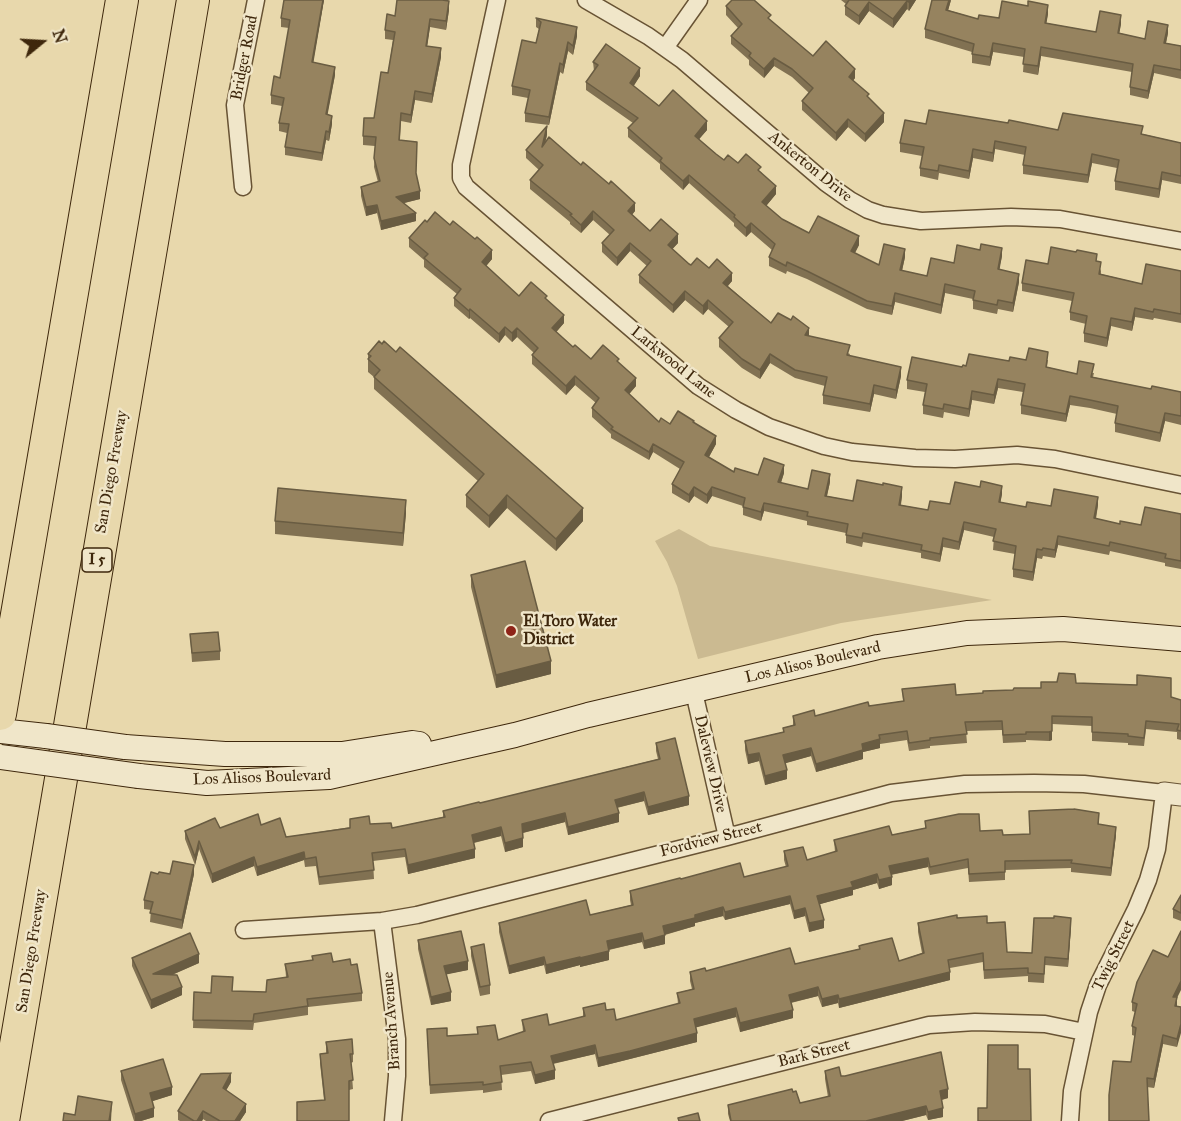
<!DOCTYPE html>
<style>
body{margin:0}
#map{position:relative;width:1181px;height:1121px;overflow:hidden;background:#e8d8ac;font-family:"IM FELL Great Primer",serif}
canvas{display:block}
.north{position:absolute;left:12px;top:12px;width:60px;height:60px;-webkit-text-stroke:4px #f0e6c9;paint-order:stroke;rotate:72deg;font-size:16px;font-weight:700;line-height:24px;text-align:center;color:#3e270c}
.north::after{content:'';display:block;margin:auto;width:21px;height:27px;background:#3e270c;clip-path:polygon(50% 0,100% 100%,50% 72%,0 100%)}
</style>
<div id="map">
<canvas width="1181" height="1121"></canvas>
<div class="north">N</div>
</div>
<script>
const ctx = document.querySelector('canvas').getContext('2d');
ctx.lineJoin = 'round';
function paint(path, color) {
  ctx.fillStyle = color;
  ctx.fill(path, 'evenodd');
}
function shape(rows) {
  const path = new Path2D();
  for (const r of rows) {
    path.moveTo(r[0], r[1]);
    for (let i = 2; i < r.length; i += 2) path.lineTo(r[i], r[i + 1]);
  }
  return path;
}
function stroke(path, color, width, dash) {
  ctx.strokeStyle = color;
  ctx.lineWidth = width;
  ctx.lineCap = dash ? 'butt' : 'round';
  ctx.setLineDash(dash || []);
  ctx.stroke(path);
}
function write(font, color, halo, rows, align = 'center') {
  ctx.font = font + ' "IM FELL Great Primer",serif';
  ctx.lineWidth = 5;
  ctx.setLineDash([]);
  ctx.textBaseline = 'middle';
  ctx.strokeStyle = halo;
  ctx.fillStyle = color;
  for (const [text, x, y, turn = 0] of rows) {
    ctx.save();
    ctx.translate(x, y);
    ctx.rotate((+turn || 0) * Math.PI / 180);
    ctx.textAlign = isNaN(turn) ? turn : align;
    if (halo) ctx.strokeText(text, 0, 0);
    ctx.fillText(text, 0, 0);
    ctx.restore();
  }
}
paint(shape([
 [679,529,710,546,992,600,841,623,698,659,677,586,667,562,655,541]
]), '#cbba91');
const minor = shape([
 [497,0,461,165,461,178,466,187,698,386,736,410,769,427,824,446,852,452,915,458,955,459,1017,455,1055,459,1181,485],
 [586,0,648,36,682,60,826,183,850,200,868,210,883,215,921,221,1011,217,1060,219,1181,241],
 [665,48,699,0],
 [243,187,235,105,256,0],
 [694,692,727,837],
 [382,921,397,1039,397,1076,393,1121],
 [244,930,382,921,417,915,727,837,891,793,965,784,1034,783,1084,784,1164,793,1157,849,1148,880,1136,909,1098,985,1089,1012,1072,1091,1070,1121],
 [549,1121,929,1025,975,1022,1045,1024,1084,1032]
]);
const tertiary = shape([
 [1164,793,1181,795]
]);
const secondary = shape([
 [0,731,46,736],
 [125,747,225,754,342,754,412,743,419,744],
 [139,776,207,783,329,777,515,735,588,715,844,655,878,647,967,633,1063,629,1181,639]
]);
const motorway = shape([
 [0,714,122,0],
 [3,1121,193,0]
]);
stroke(minor, '#685334', 19);
stroke(tertiary, '#685334', 23);
stroke(secondary, '#3e270c', 26);
stroke(motorway, '#3e270c', 34);
stroke(minor, '#f0e6c9', 16);
stroke(tertiary, '#f0e6c9', 21);
stroke(secondary, '#f0e6c9', 24);
stroke(motorway, '#e8d8ac', 32);
const secondaryBridge = shape([
 [46,736,125,747],
 [0,757,139,776]
]);
stroke(secondaryBridge, '#3e270c', 26, []);
stroke(secondaryBridge, '#f0e6c9', 24);
paint(shape([
 [324,0,313,62,335,75,327,115,332,124,329,141,326,140,322,161,285,155,285,147,287,133,279,131,279,123,282,106,271,104,271,95,280,78,289,28,281,27,281,18],
 [841,0,916,0,909,11,907,9,893,28,869,11,859,25,845,15,845,6,846,4],
 [951,0,948,10,978,19,999,18,1048,14,1046,23,1096,32,1121,24,1119,33,1145,39,1168,33,1166,43,1181,46,1181,79,1154,73,1148,99,1130,95,1130,87,1132,72,1041,56,1038,75,1023,72,1024,57,993,52,990,66,972,63,972,52,925,38,925,29],
 [726,6,771,21,813,56,855,78,853,81,869,98,884,122,865,142,848,127,836,141,802,110,802,101,809,93,792,77,774,66,764,78,749,65,749,60,731,44,731,36,738,28,726,15],
 [449,10,446,30,430,27,427,46,441,57,432,103,415,100,411,123,401,121,400,140,416,174,420,199,404,203,416,221,381,230,377,213,366,216,361,196,361,187,378,182,374,167,375,146,363,145,363,136,374,118,388,73,393,40,385,39,385,30,395,16],
 [536,18,577,36,573,55,568,51,563,74,560,72,549,125,525,122,525,113,528,98,512,95,512,86,536,43,539,29,536,27],
 [593,62,640,76,633,86,659,106,707,130,699,139,716,154,724,160,738,163,761,172,776,194,766,206,782,219,809,233,859,245,855,253,879,265,905,257,902,271,927,276,954,263,1002,256,999,269,1019,282,1013,312,998,309,997,314,973,309,973,299,945,293,941,314,895,302,892,315,867,309,807,279,787,271,786,274,769,266,769,257,772,250,751,232,746,237,734,226,734,223,689,183,683,190,660,169,660,164,628,137,628,128,633,123,586,90,586,82,594,71],
 [1008,123,1058,130,1143,134,1181,143,1181,184,1162,180,1159,198,1115,190,1115,181,1117,168,1092,163,1088,183,1023,174,1023,165,1025,155,995,149,993,162,973,158,969,179,939,173,938,180,920,176,920,168,922,156,900,152,900,143,926,124],
 [547,135,545,143,635,211,632,215,650,231,678,243,672,249,689,264,709,268,732,281,728,286,771,323,809,336,850,354,849,356,901,376,896,399,874,394,870,412,823,404,823,395,825,386,795,378,770,363,760,379,742,368,719,347,719,338,729,327,708,309,703,315,685,300,673,313,639,283,639,275,647,266,630,251,617,266,602,252,602,243,610,235,593,220,581,233,570,224,570,222,530,189,530,180,539,170,526,158,526,150],
 [427,222,450,225,492,259,486,266,519,296,547,300,564,323,556,332,573,347,591,359,619,363,636,386,629,394,659,422,670,424,694,423,716,444,709,457,734,472,758,475,784,473,781,483,808,489,830,482,827,496,853,501,902,496,901,505,928,510,1002,494,1000,503,1026,507,1098,505,1096,519,1120,524,1141,525,1181,514,1181,569,1165,566,1165,563,1110,551,1109,555,1058,545,1055,558,1043,556,1042,559,1037,558,1033,581,1013,577,1013,569,1015,554,993,550,994,537,964,530,959,550,943,547,940,562,921,558,921,553,863,542,862,547,846,543,846,533,807,525,807,521,764,511,761,521,743,515,743,506,712,496,707,504,694,496,689,503,672,493,672,484,680,469,653,452,649,460,611,438,611,434,592,417,592,408,596,403,575,385,566,395,532,364,532,355,534,353,517,337,512,342,505,335,499,343,470,318,469,319,454,306,454,298,457,294,424,267,424,260,409,247,409,238],
 [1097,261,1101,271,1101,274,1142,284,1181,271,1181,323,1154,318,1153,320,1135,317,1132,331,1111,326,1107,347,1084,342,1084,333,1086,324,1070,320,1070,312,1072,301,1022,291,1022,283,1048,264],
 [368,354,583,521,556,551,507,508,489,528,466,507,466,495,478,481,374,389,374,377,368,372],
 [1026,360,1048,360,1047,367,1077,374,1094,373,1093,377,1151,389,1181,392,1181,425,1165,421,1160,442,1115,432,1115,423,1117,414,1090,408,1070,405,1066,422,1021,414,1021,405,1023,392,998,388,994,404,972,400,969,417,944,412,943,418,923,414,923,405,925,392,907,389,907,380,962,367],
 [406,513,403,546,275,534,275,521],
 [471,575,551,674,496,688,471,587],
 [190,634,220,651,220,660,192,662],
 [1076,683,1171,697,1181,700,1181,740,1177,739,1177,732,1146,729,1144,746,1128,745,1128,743,1092,741,1092,726,1052,724,1052,740,1049,741,1026,740,1026,742,1003,743,1002,730,966,731,967,743,930,746,930,748,909,751,907,740,880,744,880,748,863,752,863,759,816,772,811,756,785,763,787,779,765,785,759,761,748,764,745,750,745,741,783,732,783,728,793,725,793,716,815,716,869,706,903,701,902,689,956,695,1041,688],
 [656,743,689,805,648,815,644,801,617,808,619,822,568,835,565,822,523,833,523,847,505,852,501,836,474,843,475,858,408,874,405,857,373,861,374,879,319,885,316,866,305,867,304,860,257,876,254,866,212,883,199,849,195,865,185,839,185,831,261,825,286,837,370,824,392,828,443,817,443,811,480,803,658,759,656,751],
 [925,821,1003,835,1030,834,1099,821,1099,825,1116,835,1111,876,1071,872,1071,868,1005,870,1005,880,969,882,968,868,930,875,928,867,891,875,892,885,879,889,877,883,853,890,853,895,820,904,824,928,809,932,805,916,794,919,790,904,725,920,723,916,695,923,695,926,665,935,665,944,644,949,642,942,609,950,609,960,580,967,580,965,546,974,544,965,509,974,499,932,499,923,590,915,631,905,630,900,630,891,681,879,744,877,786,867,784,860,784,851,807,860,835,852,834,840,892,835,925,828],
 [158,874,194,874,182,929,150,922,151,910,144,909,144,900],
 [1181,895,1181,921,1173,918,1173,909],
 [957,918,987,923,1007,952,1032,953,1071,926,1068,967,1045,965,1044,983,1028,982,1028,976,984,979,983,962,950,968,950,980,839,1008,838,1003,822,1007,818,996,791,1003,793,1018,740,1032,736,1017,696,1027,697,1042,630,1059,598,1067,595,1054,553,1064,555,1079,535,1084,531,1071,501,1075,502,1090,483,1093,483,1090,430,1094,427,1029,447,1036,477,1034,477,1027,498,1040,523,1032,522,1020,549,1025,583,1017,583,1008,606,1010,616,1020,678,1004,677,993,692,989,690,981,690,972,795,964,859,949,859,946,899,961,922,953,918,932,918,923],
 [418,940,468,970,446,974,451,1001,431,1005,418,949],
 [471,947,490,985,490,994,480,996,471,956],
 [1168,957,1177,998,1177,1006,1181,1007,1177,1047,1163,1044,1154,1088,1147,1087,1131,1062,1135,1036,1132,1035,1132,1026,1135,1012,1132,1011,1132,1002],
 [132,958,199,963,172,975,182,995,151,1009,132,966],
 [333,962,351,965,362,993,362,1001,308,1007,308,1015,254,1023,253,1030,193,1028,194,992,211,993,232,991,266,992,286,977,285,964],
 [326,1042,353,1054,353,1062,351,1063,353,1089,349,1090,324,1100,320,1063,320,1054,326,1053],
 [121,1071,172,1095,152,1101,154,1117,141,1121,134,1121,121,1080],
 [825,1071,841,1076,948,1098,942,1100,943,1117,928,1120,926,1115,902,1121,730,1121,728,1114,728,1105,793,1092,800,1103,828,1097,825,1079],
 [231,1082,226,1090,246,1112,240,1121,206,1121,203,1119,202,1121,180,1121,178,1120,178,1111]
]), '#817152');
paint(shape([
 [323,0,324,0,312,71,312,62],
 [910,0,916,0,909,11,909,2],
 [949,0,951,0,946,18,946,10],
 [449,1,449,10,446,30,446,21],
 [907,1,907,9,893,28,893,19],
 [869,2,869,11,859,25,859,16],
 [1048,5,1048,14,1045,32,1045,23],
 [1121,15,1121,24,1118,41,1118,33],
 [430,19,430,27,426,55,426,46],
 [1168,25,1168,33,1164,52,1164,43],
 [577,27,577,36,573,55,573,46],
 [568,42,568,51,563,74,563,65],
 [993,43,993,52,990,66,990,57],
 [1041,47,1041,56,1038,75,1038,66],
 [441,48,441,57,432,103,432,94],
 [774,58,774,66,764,78,764,69],
 [560,63,560,72,549,125,549,117],
 [1154,65,1154,73,1148,99,1148,91],
 [335,67,335,75,326,123,326,114],
 [640,68,640,76,630,92,630,83],
 [855,69,855,78,849,85,849,77],
 [415,91,415,100,411,123,411,115],
 [884,113,884,122,865,142,865,134],
 [332,116,332,124,329,141,329,132],
 [848,119,848,127,836,141,836,133],
 [707,121,707,130,695,144,695,136],
 [547,126,547,135,542,156,542,147],
 [326,131,326,140,322,161,322,153],
 [995,141,995,149,993,162,993,153],
 [973,149,973,158,969,179,969,171],
 [1092,154,1092,163,1088,183,1088,175],
 [1162,172,1162,180,1159,198,1159,189],
 [689,175,689,183,683,190,683,181],
 [776,186,776,194,762,211,762,202],
 [420,191,420,199,396,205,396,197],
 [635,203,635,211,628,219,628,211],
 [377,205,377,213,366,216,366,207],
 [593,211,593,220,581,233,581,225],
 [416,213,416,221,381,230,381,221],
 [751,223,751,232,746,237,746,228],
 [678,234,678,243,668,254,668,245],
 [859,236,859,245,851,260,851,251],
 [630,243,630,251,617,266,617,258],
 [1002,248,1002,256,998,278,998,269],
 [905,249,905,257,900,279,900,270],
 [492,250,492,259,482,271,482,262],
 [732,273,732,281,723,291,723,283],
 [1019,274,1019,282,1013,312,1013,303],
 [945,284,945,293,941,314,941,305],
 [685,291,685,300,673,313,673,305],
 [895,293,895,302,892,315,892,306],
 [708,300,708,309,703,315,703,306],
 [1135,308,1135,317,1132,331,1132,322],
 [470,309,470,318,469,319,469,311],
 [564,315,564,323,552,337,552,328],
 [1111,318,1111,326,1107,347,1107,338],
 [505,327,505,335,499,343,499,334],
 [517,328,517,337,512,342,512,333],
 [809,328,809,336,805,335],
 [770,354,770,363,760,379,760,370],
 [901,367,901,376,896,399,896,390],
 [575,376,575,385,566,395,566,386],
 [636,378,636,386,625,399,625,390],
 [998,379,998,388,994,404,994,395],
 [874,385,874,394,870,412,870,404],
 [972,391,972,400,969,417,969,409],
 [1070,396,1070,405,1066,422,1066,414],
 [1165,413,1165,421,1160,442,1160,433],
 [716,436,716,444,705,464,705,455],
 [653,444,653,452,649,460,649,452],
 [784,465,784,473,778,491,778,482],
 [830,474,830,482,825,504,825,496],
 [1002,486,1002,494,999,511,999,502],
 [694,487,694,496,689,503,689,495],
 [712,487,712,496,707,504,707,495],
 [902,487,902,496,899,514,899,505],
 [507,495,507,508,489,528,489,516],
 [1098,497,1098,505,1094,527,1094,518],
 [406,500,406,513,403,546,403,533],
 [764,503,764,511,761,521,761,512],
 [583,508,583,521,556,551,556,539],
 [964,522,964,530,959,550,959,542],
 [1058,536,1058,545,1055,558,1055,550],
 [943,538,943,547,940,562,940,554],
 [1037,549,1037,558,1033,581,1033,572],
 [551,661,551,674,496,688,496,675],
 [1052,716,1052,740,1049,741,1049,732],
 [880,739,880,748,863,752,863,759,816,772,816,764,862,744],
 [811,748,811,756,783,764,783,755],
 [759,753,759,761,748,764,748,755],
 [787,770,787,779,765,785,765,776],
 [644,792,644,801,615,808,615,800],
 [689,796,689,805,648,815,648,807],
 [565,813,565,822,522,833,522,824],
 [619,813,619,822,568,835,568,827],
 [501,827,501,836,472,843,472,835],
 [1116,827,1116,835,1111,876,1111,868],
 [523,838,523,847,505,852,505,843],
 [199,841,199,849,195,865,195,857],
 [475,849,475,858,408,874,408,865],
 [304,852,304,860,257,876,257,867],
 [254,857,254,866,212,883,212,874],
 [928,858,928,867,889,875,889,866],
 [194,865,194,874,182,929,182,920],
 [877,874,877,883,853,890,853,895,817,905,817,896,851,882],
 [892,877,892,885,879,889,879,880],
 [790,896,790,904,725,920,725,912],
 [723,907,723,916,695,923,695,926,663,935,663,926,695,915],
 [805,908,805,916,794,919,794,911],
 [1071,918,1071,926,1068,967,1068,959],
 [824,920,824,928,809,932,809,923],
 [642,933,642,942,607,950,607,941],
 [665,935,665,944,644,949,644,941],
 [609,951,609,960,580,967,580,958],
 [199,954,199,963,153,983,153,974],
 [544,957,544,965,509,974,509,966],
 [580,957,580,965,546,974,546,965],
 [468,961,468,970,444,975,444,966],
 [950,972,950,980,839,1008,839,999],
 [1181,981,1181,990,1177,998,1177,1006,1175,1014,1173,997],
 [182,987,182,995,151,1009,151,1000],
 [818,987,818,996,789,1003,789,995],
 [451,992,451,1001,431,1005,431,997],
 [838,995,838,1003,822,1007,822,999],
 [736,1008,736,1017,694,1028,694,1019],
 [793,1010,793,1018,740,1032,740,1023],
 [1181,1024,1181,1033,1177,1047,1177,1039],
 [697,1033,697,1042,598,1067,598,1058],
 [1163,1035,1163,1044,1154,1088,1154,1079],
 [595,1045,595,1054,551,1064,551,1056],
 [555,1070,555,1079,535,1084,535,1075],
 [231,1073,231,1082,223,1096,223,1088],
 [172,1087,172,1095,150,1102,150,1093],
 [948,1089,948,1098,940,1100,940,1091],
 [112,1102,111,1121,109,1121],
 [246,1104,246,1112,240,1121,235,1121],
 [926,1106,926,1115,902,1121,866,1121],
 [154,1108,154,1117,141,1121,135,1121,135,1114],
 [943,1108,943,1117,928,1120,928,1112],
 [203,1111,203,1119,202,1121,197,1121]
]), '#695c42');
const building = shape([
 [284,0,323,0,312,62,335,67,326,114,332,116,329,132,326,131,322,153,285,147,289,124,279,123,284,98,271,95,274,76,280,78,290,20,281,18,284,0],
 [397,0,442,0,449,1,446,21,430,19,426,46,441,48,432,94,415,91,411,115,401,113,399,140,417,142,416,173,420,191,396,197,416,213,381,221,377,205,366,207,361,187,380,181,374,158,376,137,363,136,364,118,374,118,381,72,388,73,395,32,385,30,387,14,395,16,397,0],
 [732,0,754,0,771,15,768,18,813,56,826,41,855,69,849,77,869,94,867,96,884,113,865,134,848,119,836,133,802,101,813,88,792,69,774,58,764,69,749,56,751,53,731,36,742,24,726,6,732,0],
 [849,0,910,0,909,2,907,1,893,19,869,2,859,16,845,6,849,0],
 [932,0,949,0,946,10,978,19,979,15,999,18,1002,1,1028,6,1028,1,1048,5,1045,23,1096,32,1100,11,1121,15,1118,33,1145,39,1148,21,1168,25,1164,43,1181,46,1181,70,1154,65,1148,91,1130,87,1133,64,1041,47,1038,66,1023,64,1025,49,993,43,990,57,972,54,974,44,925,29,932,0],
 [536,18,577,27,573,46,568,42,563,65,560,63,549,117,525,113,530,90,512,86,522,40,536,43,541,22,536,18],
 [606,44,640,68,630,83,659,106,673,90,707,121,695,136,716,154,724,160,728,155,738,163,746,154,761,167,758,170,776,186,762,202,782,219,809,233,818,216,859,236,851,251,879,265,884,244,905,249,900,270,927,276,931,258,954,263,957,245,980,250,981,244,1002,248,998,269,1019,274,1013,303,998,300,997,305,973,300,975,291,945,284,941,305,895,293,892,306,867,301,807,271,787,262,786,266,769,257,775,244,751,223,746,228,734,217,735,215,689,175,683,181,660,161,662,158,628,128,638,118,586,82,598,65,593,62,606,44],
 [929,110,1008,123,1009,120,1058,130,1063,113,1143,126,1141,134,1181,143,1181,176,1162,172,1159,189,1115,181,1119,160,1092,154,1088,175,1023,165,1026,147,995,141,993,153,973,149,969,171,939,165,938,171,920,168,924,147,900,143,905,120,926,124,929,110],
 [547,126,542,147,549,137,581,165,583,162,609,184,611,181,635,203,628,211,650,231,661,219,678,234,668,245,689,264,691,265,697,258,709,268,717,259,732,273,723,283,771,323,778,313,791,320,793,316,809,328,805,335,850,345,847,355,901,367,896,390,874,385,870,404,823,395,827,377,795,370,770,354,760,370,742,359,719,338,733,322,708,300,703,306,685,291,673,305,639,275,651,261,630,243,617,258,602,243,614,230,593,211,581,225,570,215,572,214,530,180,543,165,526,150,547,126],
 [435,212,450,225,453,221,475,239,477,237,492,250,482,262,519,296,531,282,547,296,545,298,564,315,552,328,573,347,575,345,591,359,603,345,619,359,617,361,636,378,625,390,659,422,661,418,670,424,678,411,694,421,693,422,716,436,705,455,734,472,735,468,758,475,764,458,784,465,778,482,808,489,812,470,830,474,825,496,853,501,857,480,883,485,883,483,902,487,899,505,928,510,930,501,950,504,955,482,980,487,981,481,1002,486,999,502,1026,507,1027,502,1051,506,1054,489,1098,497,1094,518,1120,524,1120,521,1141,525,1145,507,1181,514,1181,561,1165,558,1166,554,1110,542,1109,546,1058,536,1055,550,1043,548,1042,550,1037,549,1033,572,1013,569,1016,546,993,541,996,529,964,522,959,542,943,538,940,554,921,550,922,545,863,533,862,538,846,535,848,524,807,516,808,512,764,503,761,512,743,507,745,498,712,487,707,495,694,487,689,495,672,484,684,462,653,444,649,452,611,429,613,427,592,408,599,398,575,376,566,386,532,355,538,348,517,328,512,333,505,327,499,334,470,309,469,311,454,298,461,289,424,258,428,254,409,238,425,220,427,222,435,212],
 [1051,247,1076,252,1077,250,1097,254,1096,261,1101,262,1099,274,1142,284,1146,264,1181,271,1181,314,1154,309,1153,312,1135,308,1132,322,1111,318,1107,338,1084,333,1087,316,1070,312,1074,293,1022,283,1026,260,1048,264,1051,247],
 [379,341,382,344,384,341,396,352,400,347,583,508,556,539,507,495,489,516,466,495,484,474,374,377,380,370,368,359,371,356,368,354,379,341],
 [1029,348,1048,352,1046,367,1077,374,1079,361,1094,364,1091,377,1151,389,1152,386,1181,392,1181,416,1165,413,1160,433,1115,423,1118,406,1090,400,1070,396,1066,414,1021,405,1025,384,998,379,994,395,972,391,969,409,944,404,943,409,923,405,927,384,907,380,912,357,962,367,963,365,966,366,969,354,1009,361,1010,357,1026,360,1029,348],
 [278,488,406,500,403,533,275,521,278,488],
 [525,561,551,661,496,675,471,575,525,561],
 [218,632,220,651,192,653,190,634,218,632],
 [1059,673,1075,674,1076,683,1137,685,1137,675,1171,678,1171,697,1181,700,1181,731,1177,730,1179,724,1146,721,1144,738,1128,736,1128,734,1092,732,1092,717,1052,716,1052,731,1049,732,1026,732,1026,734,1003,735,1002,721,965,722,967,734,930,738,930,740,909,743,907,731,879,735,880,739,862,744,863,750,816,764,811,748,783,755,787,770,765,776,759,753,748,755,745,741,784,732,783,728,795,725,793,716,814,710,815,716,868,702,869,706,904,701,902,689,955,684,956,695,983,693,983,691,1013,690,1014,688,1041,688,1041,682,1057,682,1059,673],
 [675,738,689,796,648,807,644,792,615,800,619,813,568,827,565,813,522,824,523,838,505,843,501,827,472,835,475,849,408,865,405,849,372,853,374,870,319,877,316,857,305,859,304,852,257,867,254,857,212,874,199,841,195,857,185,831,215,818,220,828,258,814,261,825,280,818,286,837,350,828,350,819,369,816,370,824,391,823,392,828,445,817,443,811,479,802,480,803,660,759,656,743,675,738],
 [1074,809,1099,813,1098,824,1116,827,1111,868,1071,863,1072,860,1005,861,1005,872,969,874,968,859,930,867,928,858,889,866,892,877,879,880,877,874,851,882,853,887,817,896,824,920,809,923,805,908,794,911,790,896,725,912,723,907,695,915,695,918,663,926,665,935,644,941,642,933,607,941,609,951,580,958,580,957,546,965,544,957,509,966,499,923,586,900,590,915,633,905,630,891,680,878,681,879,740,863,744,877,788,866,784,851,803,847,807,860,837,851,834,840,889,826,892,835,926,828,925,821,959,814,979,814,980,831,1002,830,1003,835,1030,834,1029,811,1074,809],
 [173,861,194,865,182,920,150,913,153,902,144,900,151,872,158,874,159,872,170,874,173,861],
 [1181,895,1181,913,1173,909,1181,895],
 [957,915,957,918,987,916,987,923,1005,922,1007,952,1032,953,1034,918,1054,918,1054,916,1071,918,1068,959,1045,957,1044,974,1028,973,1028,968,984,970,983,953,948,960,950,972,839,999,838,995,822,999,818,987,789,995,793,1010,740,1023,736,1008,694,1019,697,1033,630,1051,598,1058,595,1045,551,1056,555,1070,535,1075,531,1062,500,1066,502,1082,483,1085,483,1082,430,1085,427,1029,447,1028,447,1036,478,1034,477,1027,495,1025,498,1040,525,1031,522,1020,547,1014,549,1025,585,1016,583,1008,605,1003,606,1010,614,1009,616,1020,680,1003,677,993,694,989,690,972,705,968,706,971,790,948,795,964,860,949,859,946,862,945,892,938,899,961,924,953,918,923,957,915],
 [461,931,468,961,444,966,451,992,431,997,418,940,461,931],
 [1181,931,1181,981,1173,997,1177,997,1175,1006,1181,1007,1181,1024,1177,1039,1163,1035,1154,1079,1147,1078,1149,1121,1109,1121,1109,1095,1113,1061,1131,1062,1136,1028,1132,1026,1137,1004,1132,1002,1137,982,1153,950,1168,957,1181,931],
 [190,933,199,954,153,974,177,975,182,987,151,1000,132,958,190,933],
 [484,944,490,985,480,987,471,947,484,944],
 [331,953,333,962,350,959,351,965,357,964,362,993,307,999,308,1006,254,1014,253,1021,193,1020,194,992,211,993,212,976,233,977,232,991,266,992,267,980,288,977,285,964,313,960,312,956,331,953],
 [352,1039,353,1054,350,1054,353,1080,349,1081,349,1121,297,1121,297,1102,325,1100,320,1054,328,1053,326,1042,352,1039],
 [988,1045,1018,1045,1018,1069,1030,1069,1031,1121,978,1121,978,1108,987,1108,988,1045],
 [941,1052,948,1089,940,1091,943,1108,928,1112,926,1106,866,1121,731,1121,728,1105,792,1089,793,1092,796,1091,800,1103,830,1096,825,1071,839,1067,841,1076,845,1076,941,1052],
 [163,1059,172,1087,150,1093,154,1108,135,1114,121,1071,163,1059],
 [231,1073,223,1088,246,1104,235,1121,220,1121,203,1111,197,1121,194,1121,178,1111,201,1074,231,1073],
 [78,1096,112,1102,109,1121,63,1121,64,1113,75,1115,78,1096],
 [698,1113,700,1121,679,1121,678,1118,698,1113]
]);
paint(building, '#96835f');
stroke(building, '#695c42', 1.5);
for (const [x, y, r, color] of [
 [511,631,6,"#8f2418"]
]) {
  const dot = new Path2D();
  dot.arc(x, y, r, 0, 2 * Math.PI);
  ctx.fillStyle = color;
  ctx.fill(dot);
  stroke(dot, '#f0e6c9', 2);
}
for (const [x, y, w] of [
 [97,560,30]
]) {
  const box = new Path2D();
  box.roundRect(x - w / 2, y - 12, w, 24, 4.5);
  ctx.fillStyle = '#f0e6c9';
  ctx.fill(box);
  stroke(box, '#3e270c', 1.5);
}
write('bold 15px', '#3e270c', null, [
 ["I 5",97,560]
]);
write('16px', '#3e270c', '#f0e6c9', [
 ["Bridger Road",245,58,-79],
 ["Ankerton Drive",810,167,39],
 ["Larkwood Lane",673,363,39],
 ["San Diego Freeway",112,472,-80],
 ["Los Alisos Boulevard",813,663,-13],
 ["Daleview Drive",710,764,77],
 ["Los Alisos Boulevard",262,778,-2],
 ["Fordview Street",711,840,-14],
 ["San Diego Freeway",32,951,-81],
 ["Twig Street",1114,956,-64],
 ["Branch Avenue",392,1021,-94],
 ["Bark Street",814,1054,-14]
]);
write('bold 16px', '#3e270c', '#f0e6c9', [
 ["El Toro Water",523,622],
 ["District",523,640]
], 'left');
</script>
